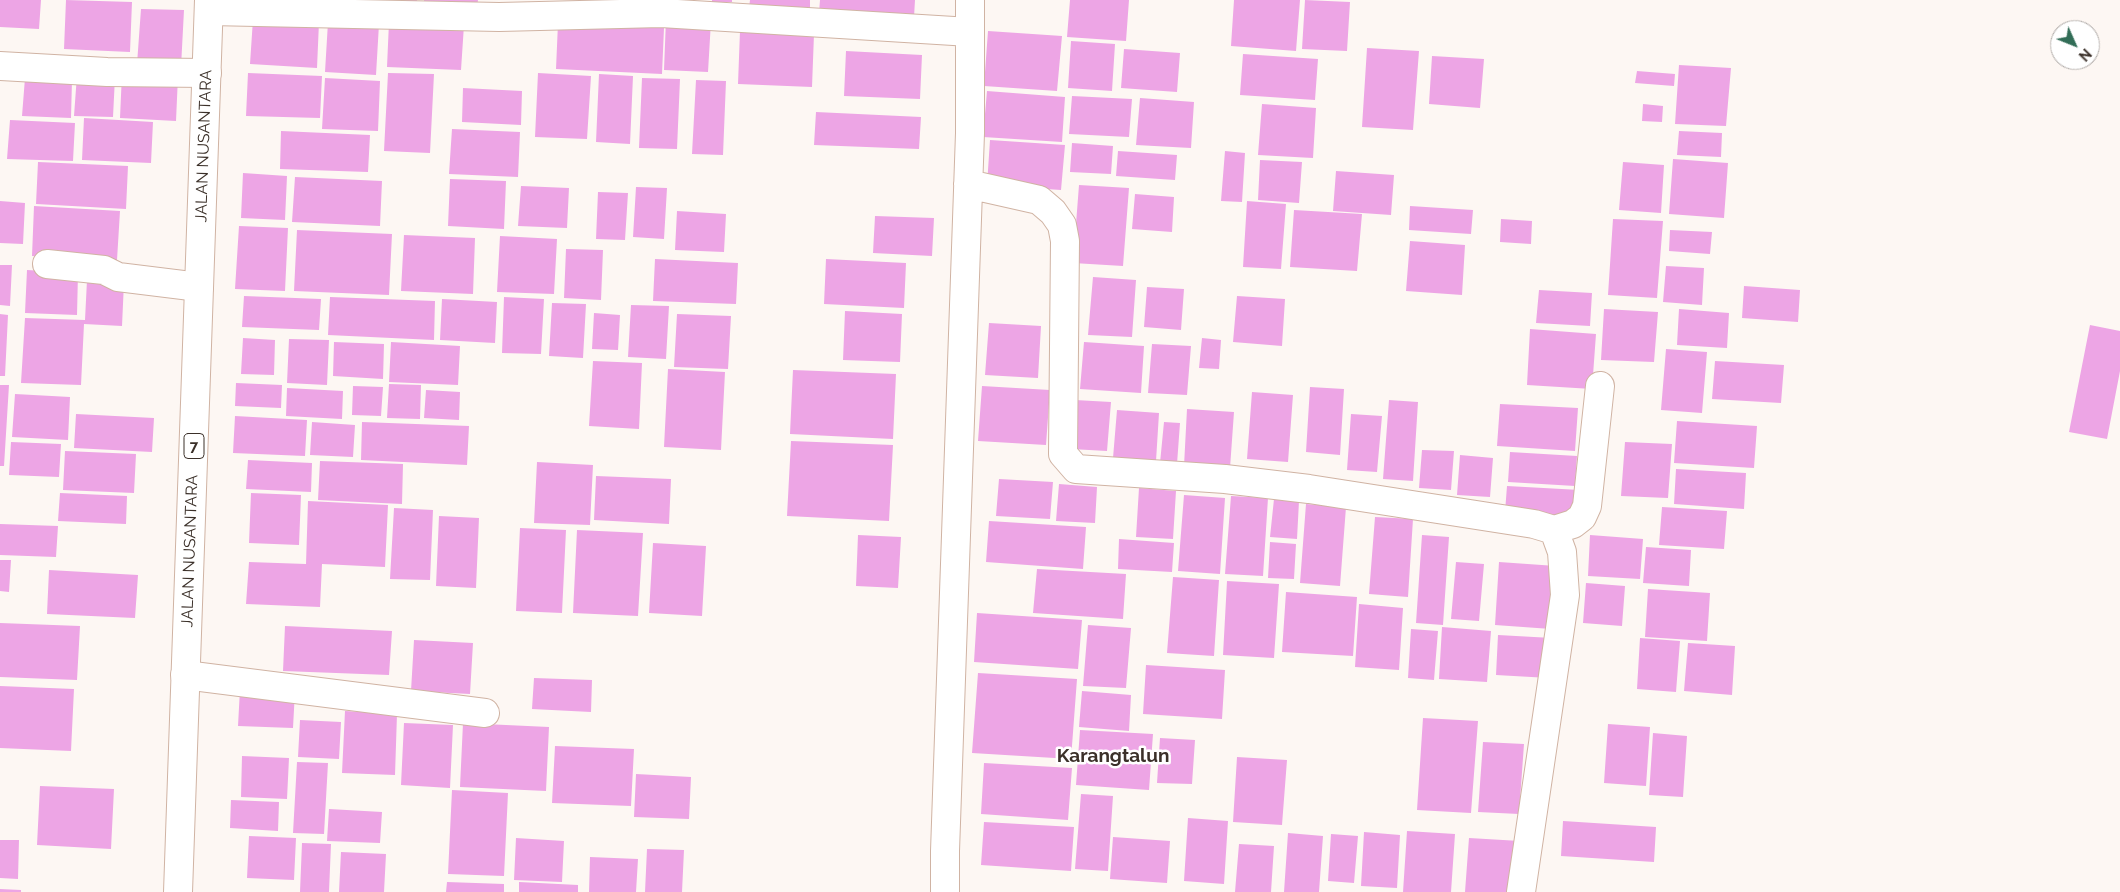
<!DOCTYPE html>
<style>
body{margin:0}
#map{position:relative;width:2120px;height:892px;overflow:hidden;background:#fdf7f3;font-family:Raleway,sans-serif}
canvas{display:block}
.north{position:absolute;left:2050px;top:20px;width:50px;height:50px;box-sizing:border-box;background:#fff;border:1px solid #b1aca9;border-radius:50%;rotate:134deg;font-size:14px;font-weight:700;line-height:20px;text-align:center;color:#3b3029}
.north::after{content:'';display:block;margin:auto;width:18px;height:22px;background:#326d57;clip-path:polygon(50% 0,100% 100%,50% 72%,0 100%)}
</style>
<div id="map">
<canvas width="2120" height="892"></canvas>
<div class="north">N</div>
</div>
<script>
const ctx = document.querySelector('canvas').getContext('2d');
ctx.lineJoin = 'round';
function paint(path, color) {
  ctx.fillStyle = color;
  ctx.fill(path, 'evenodd');
}
function shape(rows) {
  const path = new Path2D();
  for (const r of rows) {
    path.moveTo(r[0], r[1]);
    for (let i = 2; i < r.length; i += 2) path.lineTo(r[i], r[i + 1]);
  }
  return path;
}
function stroke(path, color, width, dash) {
  ctx.strokeStyle = color;
  ctx.lineWidth = width;
  ctx.lineCap = dash ? 'butt' : 'round';
  ctx.setLineDash(dash || []);
  ctx.stroke(path);
}
function write(font, color, halo, rows, align = 'center') {
  ctx.font = font + ' Raleway,sans-serif';
  ctx.lineWidth = 5;
  ctx.setLineDash([]);
  ctx.textBaseline = 'middle';
  ctx.strokeStyle = halo;
  ctx.fillStyle = color;
  for (const [text, x, y, turn = 0] of rows) {
    ctx.save();
    ctx.translate(x, y);
    ctx.rotate((+turn || 0) * Math.PI / 180);
    ctx.textAlign = isNaN(turn) ? turn : align;
    if (halo) ctx.strokeText(text, 0, 0);
    ctx.fillText(text, 0, 0);
    ctx.restore();
  }
}
paint(shape([
 [0,0,41,0,39,29,0,27],
 [66,0,132,2,130,52,64,49],
 [334,0,417,0,416,6],
 [424,0,478,0,477,6,424,3],
 [712,0,732,0,732,2,712,2],
 [750,0,810,0,810,10,749,8],
 [820,0,915,0,914,17,819,13],
 [1070,0,1129,0,1126,41,1067,37],
 [1234,0,1300,0,1296,51,1231,46],
 [1305,0,1350,2,1347,51,1302,49],
 [141,9,184,10,181,67,137,64],
 [253,19,319,22,317,68,250,64],
 [666,19,711,21,708,72,664,70],
 [328,22,379,24,376,75,325,72],
 [389,22,464,25,461,70,387,67],
 [558,23,664,28,662,74,556,69],
 [740,31,814,34,812,87,738,84],
 [988,31,1062,36,1057,91,984,86],
 [1071,41,1115,44,1112,91,1068,88],
 [1367,48,1419,51,1413,130,1362,127],
 [1124,49,1180,53,1177,92,1121,88],
 [846,51,922,55,920,99,844,96],
 [1243,54,1318,59,1315,100,1240,95],
 [1432,56,1484,59,1480,108,1429,104],
 [1679,65,1731,68,1726,126,1675,124],
 [1637,71,1675,74,1674,86,1635,83],
 [122,73,178,76,176,121,120,118],
 [248,73,322,76,320,118,246,116],
 [388,73,434,74,430,153,384,151],
 [538,73,591,76,587,139,535,137],
 [599,74,633,76,630,144,596,142],
 [77,75,115,77,113,117,74,116],
 [25,78,72,80,71,118,22,116],
 [325,78,380,81,378,131,322,129],
 [642,78,680,79,677,149,639,148],
 [696,80,726,81,723,155,692,154],
 [463,88,522,91,521,125,462,122],
 [987,91,1065,97,1062,142,983,137],
 [1072,96,1132,99,1129,137,1069,134],
 [1140,98,1194,102,1191,148,1136,145],
 [1262,104,1316,108,1313,158,1258,155],
 [1643,104,1663,106,1662,122,1642,121],
 [816,112,921,117,919,149,814,145],
 [84,118,153,122,151,163,82,160],
 [10,120,75,123,73,161,7,159],
 [452,129,520,132,518,177,449,174],
 [281,131,370,135,368,172,280,169],
 [1679,131,1722,133,1721,157,1677,155],
 [990,140,1065,145,1061,190,987,185],
 [1072,143,1113,146,1111,174,1070,172],
 [1118,151,1177,155,1175,180,1116,176],
 [1225,151,1245,153,1242,202,1221,201],
 [1673,159,1728,163,1724,218,1669,214],
 [1260,160,1302,162,1299,203,1258,200],
 [38,162,128,166,126,209,36,204],
 [1623,162,1664,165,1661,213,1619,210],
 [1336,171,1394,175,1391,215,1333,211],
 [243,173,287,176,285,220,241,218],
 [295,177,382,181,380,226,292,222],
 [450,179,506,181,504,229,448,226],
 [1079,185,1129,188,1123,266,1073,263],
 [521,186,569,188,567,228,518,226],
 [636,187,667,188,664,239,633,237],
 [598,192,628,193,625,240,596,239],
 [1135,194,1174,197,1172,232,1132,229],
 [0,201,25,203,23,244,0,243],
 [1247,201,1286,204,1281,269,1243,267],
 [34,206,120,211,117,260,32,256],
 [1410,206,1473,210,1471,234,1409,230],
 [1294,210,1362,214,1357,271,1290,267],
 [677,211,726,214,724,252,675,250],
 [875,216,934,218,932,256,873,253],
 [1501,219,1532,221,1531,244,1500,242],
 [1613,219,1663,221,1657,298,1608,295],
 [239,226,288,228,285,291,235,289],
 [297,230,392,234,389,295,294,291],
 [1670,230,1712,232,1710,254,1669,251],
 [404,235,475,238,473,294,401,291],
 [500,236,557,239,554,294,497,292],
 [1410,241,1465,245,1462,295,1406,291],
 [566,249,603,250,601,300,564,298],
 [655,259,738,263,736,304,653,301],
 [826,259,906,263,904,308,824,304],
 [0,265,12,265,10,306,0,305],
 [1666,266,1704,268,1702,305,1663,302],
 [27,270,78,273,77,315,25,313],
 [1093,277,1136,280,1132,337,1088,335],
 [87,280,124,282,122,326,84,324,81,385,21,383,25,318,85,320],
 [1744,286,1800,290,1798,322,1742,318],
 [1147,287,1184,289,1181,330,1144,327],
 [1539,290,1592,293,1590,326,1536,323],
 [244,296,321,299,319,330,242,327],
 [1237,296,1285,299,1282,346,1233,342],
 [330,297,435,301,434,340,328,335],
 [504,297,544,299,541,354,502,353],
 [442,299,497,302,495,343,440,340],
 [552,303,586,304,583,358,549,356],
 [631,305,669,306,666,359,628,357],
 [1604,309,1658,312,1654,362,1601,360],
 [1679,309,1729,313,1727,348,1677,345],
 [845,311,902,314,900,362,843,360],
 [594,313,620,315,618,350,592,349],
 [0,314,8,315,5,376,0,376],
 [677,314,731,316,728,369,674,367],
 [989,323,1041,326,1038,378,985,375],
 [2090,325,2120,331,2120,371,2107,439,2069,432],
 [1530,329,1596,334,1592,389,1527,385],
 [243,338,275,340,274,375,241,374],
 [1202,338,1221,340,1219,369,1199,368],
 [289,339,329,340,327,385,287,383],
 [334,342,384,344,383,379,333,376],
 [391,342,460,346,458,385,389,382],
 [1084,342,1144,346,1141,393,1080,389],
 [1152,344,1191,346,1187,395,1148,393],
 [1666,349,1707,352,1702,413,1661,410],
 [593,361,642,363,639,429,589,426],
 [1715,361,1784,365,1781,403,1712,399],
 [668,369,725,372,721,450,664,447],
 [793,370,896,374,893,439,790,434],
 [236,383,282,385,281,408,235,406],
 [389,384,421,385,420,419,387,418],
 [0,385,9,385,4,466,0,466],
 [353,386,383,387,381,416,352,415],
 [982,386,1050,390,1046,445,978,441],
 [1310,387,1344,389,1340,455,1306,452],
 [287,388,343,391,342,419,286,416],
 [426,390,460,392,459,420,424,418],
 [1252,392,1293,395,1288,462,1247,459],
 [15,394,70,397,68,440,12,437],
 [1075,400,1111,402,1107,451,1071,449],
 [1389,400,1418,402,1413,481,1383,479],
 [1500,404,1578,408,1575,451,1497,446],
 [1187,409,1234,412,1230,468,1184,466],
 [1117,410,1159,413,1156,461,1113,458],
 [76,414,154,418,152,452,74,448],
 [1351,414,1382,416,1377,472,1347,470],
 [235,416,307,420,305,456,233,453],
 [1677,421,1757,426,1754,468,1674,463],
 [312,422,355,425,353,457,310,455],
 [362,422,469,426,467,465,361,460],
 [1164,422,1180,423,1177,464,1160,463],
 [791,441,893,445,889,521,787,516],
 [11,442,61,444,59,477,9,475],
 [1625,442,1672,444,1668,498,1621,496],
 [1422,450,1454,451,1451,490,1419,488],
 [65,451,136,454,134,493,63,490],
 [1510,452,1577,456,1575,486,1508,482],
 [1460,455,1493,458,1490,497,1457,495],
 [248,460,312,463,311,492,246,489],
 [320,461,403,464,402,504,318,500],
 [537,462,593,465,590,525,534,523],
 [1676,469,1746,473,1744,509,1674,504],
 [596,476,671,479,669,524,594,520],
 [999,479,1053,482,1050,519,996,516],
 [1059,484,1097,487,1095,523,1056,521],
 [1507,486,1580,490,1578,517,1505,512],
 [1139,488,1176,491,1173,539,1136,537],
 [60,493,127,496,126,524,58,521],
 [251,493,301,495,299,545,249,543],
 [1184,495,1225,498,1220,574,1178,571],
 [1231,496,1268,498,1263,576,1225,574],
 [1274,499,1299,501,1297,539,1270,537],
 [308,501,388,505,385,567,322,564,320,607,246,604,249,562,306,564],
 [1306,504,1346,507,1340,586,1300,583],
 [1662,507,1727,511,1724,549,1659,545],
 [394,508,433,510,430,580,390,579],
 [439,516,479,518,476,588,436,586],
 [1375,517,1413,519,1408,597,1369,594],
 [989,521,1086,527,1083,569,986,562],
 [0,524,58,526,56,557,0,555],
 [520,528,566,530,562,613,516,611],
 [577,530,643,533,638,616,573,613],
 [858,535,901,537,898,588,856,586],
 [1422,535,1449,537,1443,625,1416,623],
 [1590,535,1643,539,1640,579,1588,576],
 [1119,539,1174,543,1172,572,1118,569],
 [1270,542,1296,544,1294,579,1268,578],
 [653,543,706,546,702,616,649,613],
 [1646,547,1691,550,1689,586,1643,583],
 [0,560,11,560,9,592,0,591],
 [1456,562,1484,564,1479,621,1451,619],
 [1499,562,1556,566,1551,629,1495,625],
 [1037,569,1126,574,1123,619,1033,613],
 [49,570,138,575,135,618,47,614],
 [1173,577,1219,580,1214,656,1167,653],
 [1227,581,1279,584,1274,658,1223,655],
 [1586,583,1625,586,1622,626,1583,623],
 [1648,589,1710,593,1707,641,1645,637],
 [1286,592,1357,597,1353,656,1282,652],
 [1359,604,1403,608,1399,670,1355,667],
 [977,613,1082,620,1078,669,974,662],
 [0,623,80,626,77,680,0,677],
 [1088,625,1131,628,1126,688,1083,686],
 [285,626,392,631,389,675,283,671],
 [1442,627,1491,631,1487,682,1439,679],
 [1411,629,1438,631,1434,680,1408,678],
 [1498,635,1552,638,1549,678,1496,675],
 [1640,638,1680,641,1676,692,1637,689],
 [414,640,473,643,470,694,411,691],
 [1688,643,1735,646,1732,695,1684,691],
 [1146,665,1225,670,1222,719,1143,714],
 [978,673,1077,679,1071,759,972,753],
 [534,678,592,680,591,712,532,709],
 [0,686,74,689,71,751,0,748],
 [240,689,295,691,293,728,238,726],
 [1082,691,1131,695,1129,731,1079,727],
 [345,711,397,714,395,775,342,773],
 [1423,718,1478,721,1471,813,1417,810],
 [300,720,341,722,339,759,298,757],
 [404,723,453,725,450,788,401,785],
 [463,723,549,727,546,791,460,787],
 [1608,724,1650,727,1646,786,1604,783],
 [1080,730,1153,734,1149,790,1076,785],
 [1653,733,1687,736,1683,797,1649,795],
 [1160,738,1195,740,1192,784,1157,783],
 [1483,742,1524,744,1519,814,1478,812],
 [555,746,634,749,631,806,552,803],
 [242,756,289,758,287,799,241,797],
 [1237,757,1287,760,1282,825,1233,822],
 [297,762,328,763,324,834,293,833],
 [984,763,1072,768,1068,820,981,814],
 [636,774,691,777,689,819,634,817],
 [40,786,114,789,111,849,37,845],
 [452,790,508,793,504,876,448,874],
 [1081,794,1113,796,1108,871,1075,869],
 [231,800,279,802,278,831,230,828],
 [329,809,382,812,380,843,327,841],
 [1188,818,1228,821,1224,884,1184,881],
 [1563,821,1656,827,1654,862,1561,856],
 [984,822,1074,827,1071,871,981,865],
 [1407,831,1455,834,1451,892,1403,892],
 [1364,832,1400,835,1397,888,1361,886],
 [1288,833,1323,836,1319,892,1284,892],
 [1331,834,1358,836,1354,883,1328,881],
 [249,836,296,838,294,880,247,878],
 [1113,837,1170,841,1167,883,1110,879],
 [516,838,564,841,562,882,514,880],
 [1469,838,1520,841,1516,892,1465,892],
 [0,840,19,840,18,879,0,878],
 [302,843,331,844,329,892,300,892],
 [1239,844,1274,846,1271,892,1235,892],
 [647,849,684,850,682,892,645,892],
 [341,852,386,854,384,892,339,892],
 [590,857,638,859,636,892,589,892],
 [447,882,504,884,504,892,446,892],
 [519,882,578,885,578,892,519,892],
 [0,889,21,890,21,892,0,892]
]), '#eda5e5');
const street = shape([
 [209,11,499,17,661,13,970,32],
 [0,66,107,72,207,73],
 [968,184,1039,200,1053,212,1062,225,1065,241,1063,454,1076,469,1225,479,1309,489,1534,524,1554,530,1562,552,1565,595,1521,892],
 [47,264,104,270,118,277,199,287],
 [1554,530,1573,524,1582,517,1587,506,1600,386],
 [185,675,485,713],
 [945,892,945,851,970,133,970,0]
]);
const highway = shape([
 [178,892,209,0]
]);
stroke(street, '#d0b3a3', 30);
stroke(highway, '#d0b3a3', 30);
stroke(street, '#fff', 28);
stroke(highway, '#fff', 28);
for (const [x, y, w] of [
 [194,446,20]
]) {
  const box = new Path2D();
  box.roundRect(x - w / 2, y - 12.5, w, 25, 4);
  ctx.fillStyle = '#fff';
  ctx.fill(box);
  stroke(box, '#3b3029', 1);
}
write('bold 15px', '#3b3029', null, [
 ["7",194,446]
]);
write('16px', '#3b3029', '#fff', [
 ["JALAN NUSANTARA",204,146,-88],
 ["JALAN NUSANTARA",190,551,-88]
]);
write('bold 19px', '#3b3029', '#fff', [
 ["Karangtalun",1113,756]
]);
</script>
